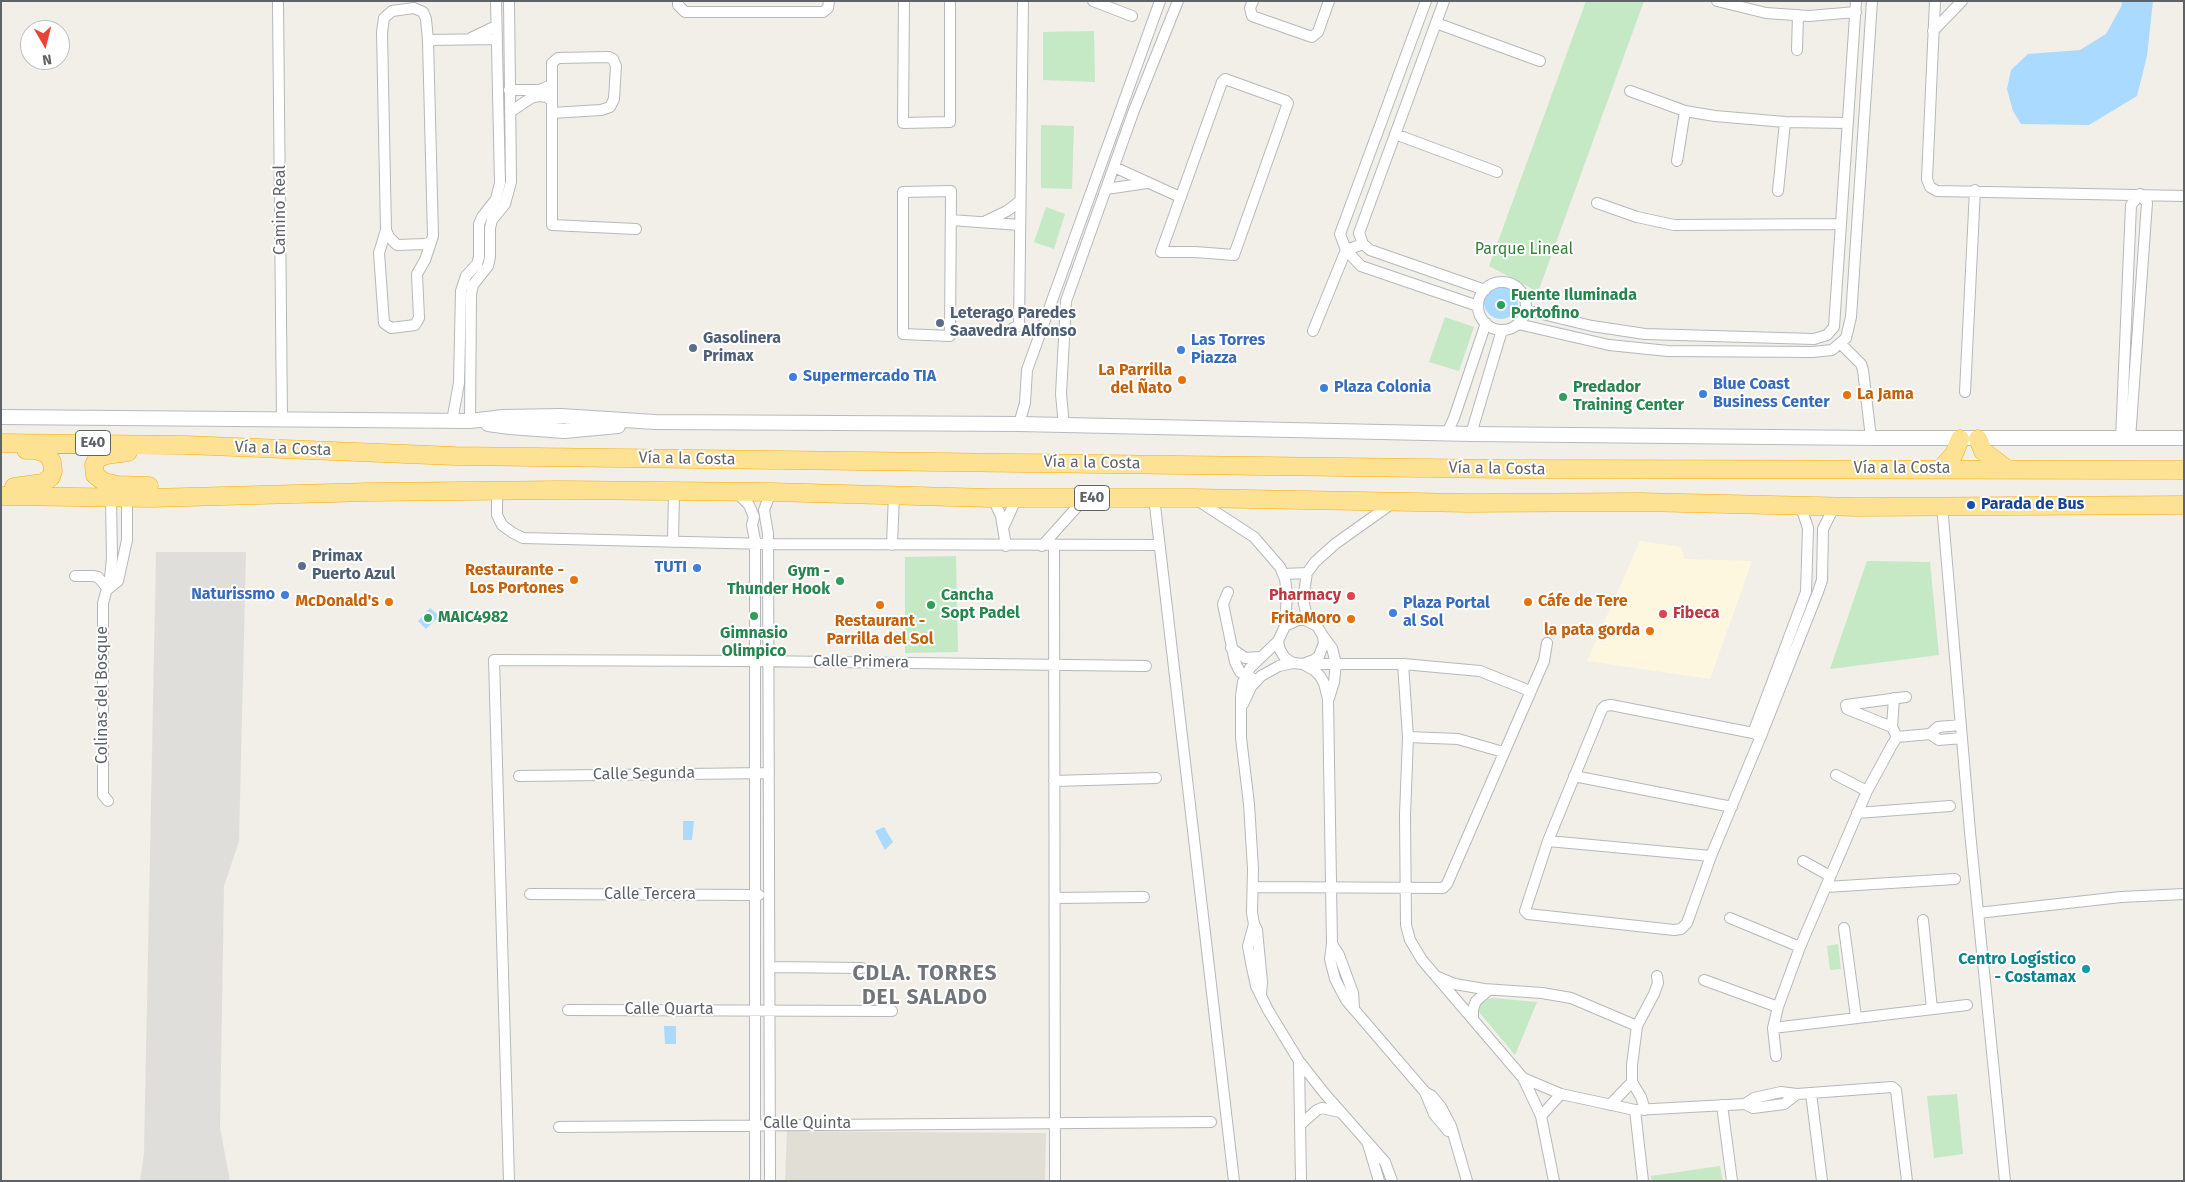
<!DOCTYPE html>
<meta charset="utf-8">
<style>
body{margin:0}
#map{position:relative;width:2185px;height:1182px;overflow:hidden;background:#f1efe8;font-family:"Fira Sans",sans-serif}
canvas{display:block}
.frame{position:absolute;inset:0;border:2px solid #5f6368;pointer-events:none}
.north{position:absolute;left:20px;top:20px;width:50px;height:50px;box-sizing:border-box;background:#fff;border:1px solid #bfc1c3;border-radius:50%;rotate:172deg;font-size:14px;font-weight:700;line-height:20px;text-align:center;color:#5f6368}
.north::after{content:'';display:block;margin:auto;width:18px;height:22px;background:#ea4335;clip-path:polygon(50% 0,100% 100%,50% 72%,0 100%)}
</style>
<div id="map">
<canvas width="2185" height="1182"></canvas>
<div class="frame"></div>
<div class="north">N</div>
</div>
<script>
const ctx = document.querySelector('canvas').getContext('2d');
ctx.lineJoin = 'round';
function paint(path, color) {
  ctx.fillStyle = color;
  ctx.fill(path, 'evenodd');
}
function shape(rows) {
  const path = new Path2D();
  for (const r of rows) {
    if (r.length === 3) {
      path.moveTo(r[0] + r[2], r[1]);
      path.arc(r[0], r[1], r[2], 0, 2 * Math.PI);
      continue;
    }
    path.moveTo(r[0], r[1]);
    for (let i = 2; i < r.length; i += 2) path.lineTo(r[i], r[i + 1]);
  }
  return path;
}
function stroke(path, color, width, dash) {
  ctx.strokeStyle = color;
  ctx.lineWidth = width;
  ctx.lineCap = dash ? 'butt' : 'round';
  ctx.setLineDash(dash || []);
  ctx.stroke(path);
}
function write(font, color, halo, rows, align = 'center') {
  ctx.font = font + ' "Fira Sans",sans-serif';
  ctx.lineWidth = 4;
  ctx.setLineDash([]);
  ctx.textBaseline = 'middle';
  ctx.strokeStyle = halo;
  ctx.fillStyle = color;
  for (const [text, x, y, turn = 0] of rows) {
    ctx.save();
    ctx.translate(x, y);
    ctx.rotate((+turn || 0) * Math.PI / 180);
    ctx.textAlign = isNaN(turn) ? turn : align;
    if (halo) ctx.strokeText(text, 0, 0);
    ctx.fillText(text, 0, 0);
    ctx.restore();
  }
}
paint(shape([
 [1640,541,1681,547,1684,559,1752,561,1710,679,1587,661]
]), '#fef7e0');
paint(shape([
 [156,552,246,552,239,841,224,886,220,1128,230,1181,140,1181,144,1152]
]), '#e0deda');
paint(shape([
 [787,1131,1046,1133,1045,1181,785,1181]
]), '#e1ded6');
paint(shape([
 [1586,1,1644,1,1538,292,1489,266],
 [1094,31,1095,82,1043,80,1043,32],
 [1041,125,1074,126,1072,189,1041,188],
 [1046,207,1065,214,1054,249,1034,242],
 [1445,317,1474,327,1459,371,1429,362],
 [956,556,958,652,905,653,905,557],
 [1867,561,1930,562,1939,655,1830,669],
 [1838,944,1841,969,1830,970,1827,946],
 [1493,998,1537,1002,1515,1055,1479,1012,1479,1006,1484,1000],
 [1957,1094,1963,1154,1934,1158,1927,1096],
 [1720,1166,1723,1181,1652,1181,1651,1176]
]), '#c5e8c5');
paint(shape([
 [2121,1,2153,1,2147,56,2137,96,2089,125,2021,124,2013,111,2007,89,2011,70,2028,54,2080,50,2106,34,2122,5],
 [1501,302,17],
 [430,608,439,616,426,629,418,621],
 [683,821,694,821,692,840,683,840],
 [884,827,893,842,885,850,875,831],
 [664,1026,676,1026,676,1044,665,1044]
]), '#aadaff');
const street = shape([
 [278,1,282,420],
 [678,1,678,5,685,12,823,12,828,8,829,1],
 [904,1,903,123,950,122,950,1],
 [1093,1,1132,16],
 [1253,1,1250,8,1252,16,1312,37,1318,32,1329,1],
 [1426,1,1340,234,1346,250,1361,266,1478,306],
 [1444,1,1359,233,1363,244,1370,250,1485,290],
 [1717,1,1766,13,1809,16,1856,12],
 [1935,1,1927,179,1930,187,1937,191,2184,196],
 [1436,23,1540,61],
 [1933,31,1962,1],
 [471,38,496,26],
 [428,40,496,39],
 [1797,50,1798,15],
 [1225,79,1286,101,1288,103,1234,255,1195,252,1161,252,1222,82,1225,79],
 [509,90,539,90,552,85],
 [1630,91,1685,111,1715,116,1785,122,1848,123],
 [510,112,531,98,539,96,547,97,552,101],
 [552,113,601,110,610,107,614,99,616,66,613,59,609,57,558,58,552,63,552,225,636,229],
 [1395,134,1497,172],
 [1677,161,1685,111],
 [1114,167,1180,197],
 [1106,189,1147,183],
 [951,191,950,336,903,334,903,192,951,191],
 [1778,191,1785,122],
 [1597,203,1637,217,1674,225,1841,224],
 [951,220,1020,225],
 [986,221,1007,211,1020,201],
 [386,230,379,253,384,323,391,328,415,325,419,318,417,274,425,260,433,236,428,40,426,19,423,12,414,8,392,11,384,18,382,32,386,230,389,237,397,245,424,244,431,242],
 [1502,306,24],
 [1526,310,1592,326,1645,334,1814,339,1827,335,1834,327,1856,1],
 [1518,324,1609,345,1668,351,1813,352,1832,350,1846,338,1851,317,1872,1],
 [1013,328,1019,326,1023,1],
 [1313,331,1346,250,1363,244],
 [1840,343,1861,364,1863,370,1871,438],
 [1965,392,1975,190],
 [452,421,459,383,461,291,466,276,477,264,479,257,479,224,482,217,496,199,500,183,496,1],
 [470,421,471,294,473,285,488,266,490,257,490,228,492,220,505,204,511,182,509,1],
 [1019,424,1025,403,1027,370,1160,1],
 [1064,426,1061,394,1066,301,1133,113,1178,1],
 [1447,433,1454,418,1486,323],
 [1471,434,1502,330],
 [2121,439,2131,205,2140,194,2147,203,2130,439],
 [497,491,497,515,502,525,513,533,523,538,768,544,1159,545],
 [736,492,749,505,754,517,752,525,755,540,755,1181],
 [1154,497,1234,1181],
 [990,498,995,503,1001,516,1006,546],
 [1197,500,1254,537,1280,567,1285,579,1287,594,1285,626,1278,641,1280,650,1285,658,1293,663,1303,664,1314,660,1319,656,1324,643,1323,636,1317,626,1305,620,1298,620,1285,626],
 [1942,505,1970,832,2005,1181],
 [1004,526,1017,497],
 [673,542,674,491],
 [892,545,894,494],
 [1042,546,1085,498],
 [1054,546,1055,1181],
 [1283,574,1307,573],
 [75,576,93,576,98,577,108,589],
 [108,589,118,581,127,540,127,498],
 [1228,592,1223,604,1235,662,1240,672,1256,680],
 [1312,622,1306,613,1303,599,1307,573,1315,562,1335,544,1394,502],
 [1323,636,1332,648,1336,664,1334,682,1329,698],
 [1231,648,1245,658,1259,657],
 [1303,664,1314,670,1320,676,1324,683,1328,699,1332,944,1330,959,1335,979,1346,1000,1425,1092,1432,1096,1441,1107,1451,1126,1467,1181],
 [1308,664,1403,664,1480,671,1530,691],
 [1403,664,1408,737,1405,815,1406,925,1410,940,1422,960,1523,1078,1541,1116,1554,1181],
 [1243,704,1251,687,1261,676,1279,666,1293,663],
 [1892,727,1894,698],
 [1753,733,1806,592,1808,528,1803,513,1796,506],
 [1930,734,1939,740,1962,738],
 [1761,736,1753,733,1611,705,1605,706,1602,709,1548,841,1525,911,1528,914,1674,930,1681,929,1687,923,1711,856,1761,736,1818,592,1822,580,1823,529,1831,513,1837,506],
 [1408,737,1458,739,1503,752],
 [1897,737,1892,727,1847,709,1846,705,1906,697],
 [1836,775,1867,791],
 [519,776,769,773],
 [1574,776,1732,807],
 [1054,781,1156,778],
 [108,801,103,795,103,603,110,578,112,559,111,498],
 [1857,813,1950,806],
 [1548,841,1711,856],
 [1803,861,1830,876],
 [1254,887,1443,888,1447,884,1544,661,1547,643],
 [1826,887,1955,879],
 [530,894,759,895],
 [1055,898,1144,897],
 [1978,913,2121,897,2184,894],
 [1730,918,1800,947],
 [1923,920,1932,1009],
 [1254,924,1248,946,1251,963,1256,986,1268,1010,1299,1061,1325,1094,1385,1162,1392,1181],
 [1844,928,1856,1017],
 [1332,944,1339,955,1353,993,1354,1007],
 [770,967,862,968],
 [1438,977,1455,984,1484,989,1542,993,1571,998,1637,1026],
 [1704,980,1778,1007],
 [1261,994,1262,982,1257,930,1254,924,1252,913,1253,869,1249,804,1241,738,1241,696,1243,682,1250,668,1278,641],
 [568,1010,892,1011],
 [1473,1018,1473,1009,1476,1001,1489,990],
 [1773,1028,1967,1005],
 [1776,1056,1773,1028,1778,1007,1800,947,1867,791,1892,745,1897,737,1930,734,1938,727,1961,725],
 [1299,1061,1301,1181],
 [1523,1078,1561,1094,1635,1110,1745,1104,1754,1098,1781,1092,1797,1094,1892,1087,1896,1090,1907,1181],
 [1425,1092,1434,1114,1448,1131],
 [1811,1093,1822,1181],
 [1745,1104,1753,1108,1784,1104,1797,1094],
 [1610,1105,1632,1082],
 [1722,1105,1732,1181],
 [1635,1110,1643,1181],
 [1645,1110,1641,1097,1632,1082,1632,1065,1637,1026,1654,994,1658,983,1657,976],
 [1541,1116,1561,1094],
 [1301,1124,1317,1110,1322,1108,1340,1112],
 [559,1127,1211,1122],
 [1368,1144,1379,1181],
 [509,1181,494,660,754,661,1146,666],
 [770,1181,768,534,764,510,771,492]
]);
const secondary = shape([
 [1,417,470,421,503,417,561,416,655,422,1019,424,1471,434,1871,438,2184,438],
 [488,424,510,427,564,431,618,426]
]);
const highway = shape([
 [1978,439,1983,451,2007,469],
 [1,443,186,445,455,456,1504,469,2184,470],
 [128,452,106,455,97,459,94,465,95,475,104,482,118,485,149,486],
 [1941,469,1954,454,1960,439],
 [14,487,43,483,51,477,53,471,52,462,47,454,36,450,26,450],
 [1,496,151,498,369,492,562,490,771,492,990,498,1192,498,1468,503,1640,502,1858,507,2184,505]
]);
stroke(street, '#b5b8bc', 12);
stroke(secondary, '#b6babf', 16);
stroke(highway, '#f9ab00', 19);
stroke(street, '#fff', 10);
stroke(secondary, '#fff', 14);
stroke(highway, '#fde293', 18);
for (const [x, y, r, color] of [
 [1501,305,5,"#2e9e5b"],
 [940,323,5,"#5c6f8a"],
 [693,348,5,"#5c6f8a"],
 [1181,350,5,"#3f7fe0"],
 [793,377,5,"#3f7fe0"],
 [1182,380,5,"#e8710a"],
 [1324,388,5,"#3f7fe0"],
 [1703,394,5,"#3f7fe0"],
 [1847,395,5,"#e8710a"],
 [1563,397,5,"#2e9e5b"],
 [1971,505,5,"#1a4fb4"],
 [302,566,5,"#5c6f8a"],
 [697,568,5,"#3f7fe0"],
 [574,580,5,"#e8710a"],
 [840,581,5,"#2e9e5b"],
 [285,595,5,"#3f7fe0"],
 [1351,596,5,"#e0444e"],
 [389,602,5,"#e8710a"],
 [1528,602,5,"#e8710a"],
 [880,605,5,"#e8710a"],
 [931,605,5,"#2e9e5b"],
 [1393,613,5,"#3f7fe0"],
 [1663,614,5,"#e0444e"],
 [754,616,5,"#2e9e5b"],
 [428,618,5,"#2e9e5b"],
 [1351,619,5,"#e8710a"],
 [1650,631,5,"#e8710a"],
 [2086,969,5,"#0f9aa8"]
]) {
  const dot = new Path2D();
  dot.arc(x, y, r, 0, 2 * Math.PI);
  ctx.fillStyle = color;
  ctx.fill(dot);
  stroke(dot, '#fff', 2);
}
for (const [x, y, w] of [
 [93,443,35],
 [1092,498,35]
]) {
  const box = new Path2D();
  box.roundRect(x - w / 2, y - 12.5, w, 25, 4);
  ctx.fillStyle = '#fff';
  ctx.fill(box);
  stroke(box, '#5f6368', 1);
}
write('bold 15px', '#5f6368', null, [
 ["E40",93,443],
 ["E40",1092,498]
]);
write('16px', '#5f6368', '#fff', [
 ["Camino Real",281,210,-90],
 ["Vía a la Costa",283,449,2],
 ["Vía a la Costa",687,459,1],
 ["Vía a la Costa",1092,463,1],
 ["Vía a la Costa",1497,469,1],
 ["Vía a la Costa",1902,469],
 ["Calle Primera",861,662,1],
 ["Colinas del Bosque",103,695,-90],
 ["Calle Segunda",644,774,-1],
 ["Calle Tercera",650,895],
 ["Calle Quarta",669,1010],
 ["Calle Quinta",807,1124]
]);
write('16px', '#348238', '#fff', [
 ["Parque Lineal",1524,250]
]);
write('bold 16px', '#27864d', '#fff', [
 ["Fuente Iluminada",1511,296],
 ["Portofino",1511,314],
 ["Predador",1573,388],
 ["Training Center",1573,406],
 ["Gym -",830,572,"right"],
 ["Thunder Hook",830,590,"right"],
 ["Cancha",941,596],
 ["Sopt Padel",941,614],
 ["MAIC4982",438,618],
 ["Gimnasio",754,634,"center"],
 ["Olimpico",754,652,"center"]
], 'left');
write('bold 16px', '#4e5e75', '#fff', [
 ["Leterago Paredes",950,314],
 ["Saavedra Alfonso",950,332],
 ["Gasolinera",703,339],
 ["Primax",703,357],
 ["Primax",312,557],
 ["Puerto Azul",312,575]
], 'left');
write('bold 16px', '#366cbe', '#fff', [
 ["Las Torres",1191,341],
 ["Piazza",1191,359],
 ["Supermercado TIA",803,377],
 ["Blue Coast",1713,385],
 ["Business Center",1713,403],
 ["Plaza Colonia",1334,388],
 ["TUTI",687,568,"right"],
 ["Naturissmo",275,595,"right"],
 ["Plaza Portal",1403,604],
 ["al Sol",1403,622]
], 'left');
write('bold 16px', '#c56008', '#fff', [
 ["La Parrilla",1172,371],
 ["del Ñato",1172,389],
 ["La Jama",1857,395,"left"],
 ["Restaurante -",564,571],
 ["Los Portones",564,589],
 ["McDonald's",379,602],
 ["Cáfe de Tere",1538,602,"left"],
 ["FritaMoro",1341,619],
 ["Restaurant -",880,622,"center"],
 ["Parrilla del Sol",880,640,"center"],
 ["la pata gorda",1640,631]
], 'right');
write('bold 16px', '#164399', '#fff', [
 ["Parada de Bus",1981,505]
], 'left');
write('bold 16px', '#be3a42', '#fff', [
 ["Pharmacy",1341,596],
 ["Fibeca",1673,614,"left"]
], 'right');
write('bold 16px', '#0d838f', '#fff', [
 ["Centro Logístico",2076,960],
 ["- Costamax",2076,978]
], 'right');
ctx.letterSpacing = '1px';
write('bold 21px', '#70757a', '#fff', [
 ["CDLA. TORRES",925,974],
 ["DEL SALADO",925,998]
]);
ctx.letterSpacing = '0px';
</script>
